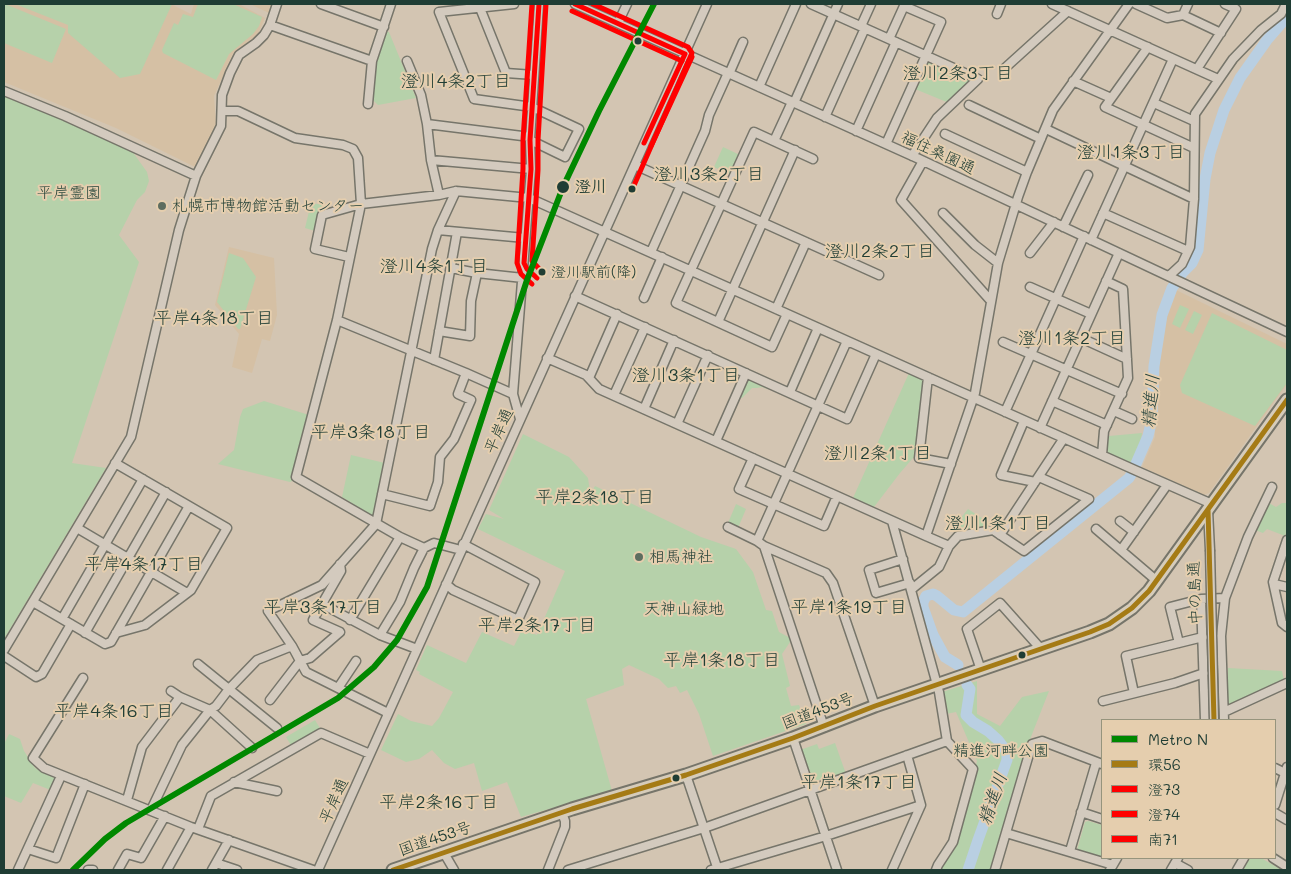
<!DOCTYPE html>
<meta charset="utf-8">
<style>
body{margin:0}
#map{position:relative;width:1291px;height:874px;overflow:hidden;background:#d3c5b2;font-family:Mali,"Klee One",sans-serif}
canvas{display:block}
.frame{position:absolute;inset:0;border:5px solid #1f3d34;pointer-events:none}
.legend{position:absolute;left:1101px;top:719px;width:175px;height:140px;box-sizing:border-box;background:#e5ceae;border:1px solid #96947d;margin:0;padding:6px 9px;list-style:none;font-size:15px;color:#1f3d34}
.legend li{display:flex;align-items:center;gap:10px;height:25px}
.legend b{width:25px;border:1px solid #96947d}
</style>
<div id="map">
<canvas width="1291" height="874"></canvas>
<div class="frame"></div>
<ul class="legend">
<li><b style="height:6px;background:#080"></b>Metro N</li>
<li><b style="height:6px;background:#a57b15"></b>環56</li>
<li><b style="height:6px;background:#f00"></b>澄73</li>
<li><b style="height:6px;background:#f00"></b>澄74</li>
<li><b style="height:6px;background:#f00"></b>南71</li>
</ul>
</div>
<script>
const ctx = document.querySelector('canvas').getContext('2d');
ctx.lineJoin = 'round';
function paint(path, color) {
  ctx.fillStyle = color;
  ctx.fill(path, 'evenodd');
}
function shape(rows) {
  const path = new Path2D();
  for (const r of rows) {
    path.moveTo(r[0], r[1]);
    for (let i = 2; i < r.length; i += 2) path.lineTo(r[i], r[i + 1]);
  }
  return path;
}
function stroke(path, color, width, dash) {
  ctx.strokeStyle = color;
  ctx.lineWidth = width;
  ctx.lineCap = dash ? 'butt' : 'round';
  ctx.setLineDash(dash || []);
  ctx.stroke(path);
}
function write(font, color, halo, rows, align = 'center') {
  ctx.font = font + ' Mali,"Klee One",sans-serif';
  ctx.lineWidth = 4;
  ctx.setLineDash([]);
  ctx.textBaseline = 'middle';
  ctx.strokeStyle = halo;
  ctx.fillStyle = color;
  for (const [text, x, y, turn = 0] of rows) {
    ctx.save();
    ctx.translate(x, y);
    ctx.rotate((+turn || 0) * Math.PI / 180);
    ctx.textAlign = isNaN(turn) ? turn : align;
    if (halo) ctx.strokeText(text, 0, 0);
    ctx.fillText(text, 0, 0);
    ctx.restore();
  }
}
paint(shape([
 [4,4,173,4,173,5,191,14,194,4,239,4,265,18,257,37,233,54,214,96,216,125,195,167,116,128,4,82],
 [250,4,272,4,269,13],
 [229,247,274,258,277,315,270,341,262,339,252,373,232,367,239,334,215,305],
 [1176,290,1287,344,1287,384,1209,493,1204,495,1142,467,1155,437,1155,400,1164,328,1167,316]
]), '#d5c0a4');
paint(shape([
 [5,4,66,29,52,63,4,43],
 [15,4,172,4,140,74,120,78,68,33,68,25],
 [198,4,233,4,262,17,259,26,253,34,229,54,216,80,163,53,162,50,174,23,178,25,183,14,193,17],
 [385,31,389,32,416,98,378,105,373,100,374,60],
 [930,62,969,79,969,83,949,103,915,89,926,63],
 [4,95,63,119,132,151,147,172,149,181,145,192,137,200,119,235,139,262,72,463,106,468,4,639],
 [723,147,740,155,731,175,714,167],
 [311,203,330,206,329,209,319,211,315,231,305,228],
 [229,253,243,258,256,277,240,329,238,329,217,302],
 [1180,305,1189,309,1180,328,1172,324],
 [1194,311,1202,315,1193,334,1185,330],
 [1212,313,1287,350,1287,383,1255,426,1182,393,1180,385],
 [909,373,924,380,916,459,913,458,900,473,874,507,853,498],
 [748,377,768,386,767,389,762,387,757,388,752,388,742,398,739,398],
 [264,401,309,415,294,480,290,482,218,464,234,450,240,417,243,409],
 [1142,433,1141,441,1130,464,1105,452,1106,435,1109,436],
 [523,434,569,457,588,478,590,492,585,503,595,486,701,537,736,549,753,572,766,610,772,611,779,632,792,639,782,654,790,686,786,688,791,706,799,705,806,724,713,756,699,714,687,690,680,693,676,686,668,688,659,679,629,665,622,669,624,685,586,699,612,791,521,817,507,782,482,791,474,763,455,769,444,763,432,750,419,759,406,762,381,750,398,714,411,721,432,726,439,718,453,692,419,674,420,672,416,670,427,645,466,663,482,632,514,646,522,630,537,635,565,571,478,529,486,514,504,519,489,510],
 [351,455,385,463,373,515,371,515,342,497],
 [1267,502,1276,507,1282,503,1287,503,1287,529,1285,536,1267,529,1263,533,1255,530],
 [736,504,746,509,738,528,728,523],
 [968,509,994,526,956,532,951,530],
 [1228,668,1282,671,1284,680,1227,710],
 [977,681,977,714,1000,726,1022,697,1049,691,1029,742,992,870,940,870,956,845,977,761,956,712,946,714,942,692],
 [315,720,321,730,292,747,286,737],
 [9,734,20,739,24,751,35,768,58,780,53,791,33,783,21,803,4,796,4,744],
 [835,743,846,774,830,779,829,776,810,783,800,750,817,744,819,749],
 [1088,821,1102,825,1102,858,1116,858,1114,861,1079,852,1077,850,1085,822],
 [1250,858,1261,858,1282,870,1243,870]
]), '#b6d1aa');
stroke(shape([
 [958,665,945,657,933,635,923,607,923,602,926,596,933,594,937,596,954,610,963,612,1129,478,1132,473,1148,436,1152,419,1154,366,1162,315,1172,288,1183,272,1192,263,1198,250,1205,179,1210,153,1224,110,1240,78,1267,40,1287,17],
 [967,685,970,689,966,715,973,722,988,731,998,740,1007,752,1007,760,978,840,968,870]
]), '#b9cfe2', 11);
const minor = shape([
 [321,4,384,27],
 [514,4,439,12,474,99,532,107,579,129,565,157,530,140],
 [575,4,917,158,1287,332],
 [811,4,978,79,937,118,912,156],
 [1052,4,1218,79],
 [1136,4,1167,18,1183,15,1221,33],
 [480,8,506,73,534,75],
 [997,14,1001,4],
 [1183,15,1188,4],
 [618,23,627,4],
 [270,25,372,61],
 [861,26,871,4],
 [1148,47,1105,107,1194,148],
 [407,61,421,95,427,124,431,160,439,195],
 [1005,68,1068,11],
 [1197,69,1236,9,1225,4],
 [729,74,743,42],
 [1073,81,1111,98],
 [759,87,796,4],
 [4,91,65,116,196,176],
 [794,103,838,4],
 [1154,103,1194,121],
 [368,104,372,61,391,4],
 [969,105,1041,139],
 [222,111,238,111,295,138,343,145,353,149,358,158,361,204,337,320,296,477,400,537,424,548,434,543,461,550],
 [825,117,865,28],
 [427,124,530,137],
 [1046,129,1194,199],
 [856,131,896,42],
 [945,134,1027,172],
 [774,141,792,102],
 [886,144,941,22,904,6,889,39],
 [431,160,531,169],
 [923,161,901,200,991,301],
 [635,165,879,275],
 [943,213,975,245,998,263],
 [1103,213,1188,251],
 [1063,227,1088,175],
 [438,230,525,238],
 [1091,240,1173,59],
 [651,252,705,131,709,115,728,73],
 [1030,253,1054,222],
 [349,257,315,249,322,215,361,204,439,195,456,191,529,198,1137,471,1212,504],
 [451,268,477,273,523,278],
 [1169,276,1182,264,1190,247,1194,199,1195,114,1233,59,1261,30,1281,14,1286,4],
 [1030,287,1091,314],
 [575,296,847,419,876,354],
 [644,298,662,257],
 [776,309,806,242],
 [787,314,772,347,676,303,754,132,813,159],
 [337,320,466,373,513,394],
 [718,322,795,150],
 [439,331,470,336,471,301,477,273],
 [1081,338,1127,359],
 [1003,342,1122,394],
 [547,358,586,375,599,389,926,536,975,393,998,263,1018,197,1027,172,1053,110,1129,4],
 [434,360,457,232],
 [928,377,919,458,951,464],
 [589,378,617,314],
 [790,392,818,328],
 [614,395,645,327],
 [1052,401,1107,425],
 [644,409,674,340],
 [1114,411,1132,419],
 [1005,412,1084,236],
 [520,419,513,394,531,169,530,140,539,4],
 [1024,421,1001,475,1035,482],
 [677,424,708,355],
 [1040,428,1119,253],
 [716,441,746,373],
 [1102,455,1104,431,1128,378,1123,289,1106,281],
 [753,458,739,489,824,526,837,496],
 [115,463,227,528,191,590,145,625,116,633],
 [382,494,430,506,438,482,440,457,454,439,471,400,458,394,466,373],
 [1208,510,1210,550],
 [892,521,939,692,947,741,973,769,953,842,938,865,936,870],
 [1120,521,1134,532],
 [728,527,757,541,764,546,826,573,833,583,875,706],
 [77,528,187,593],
 [1096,529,1157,581],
 [1000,535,1064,438],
 [926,536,949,546],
 [1287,540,1273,582,1282,623,1287,627],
 [757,541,847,341],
 [764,546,824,727],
 [1121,550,1167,485],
 [903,559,869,570,876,593,910,583],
 [340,564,341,571,322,604,380,635,417,649],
 [446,584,453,590,518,620,535,582,463,544],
 [1274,584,1287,587],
 [912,589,939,567,949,546,958,536,993,530,1024,551,1089,499,1039,477],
 [1201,599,1205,720],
 [33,602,105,644,111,642,189,506],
 [62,619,143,479],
 [350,620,400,537],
 [85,633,166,492],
 [380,635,400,602,414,568,424,548],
 [1179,643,1170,607,1201,599,1225,598],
 [4,650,131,437,179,230,196,176,221,126,222,95,230,73,239,55,256,43,264,35,270,25,277,4],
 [4,656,36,677,42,674,71,624],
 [198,664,277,728],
 [981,670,967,629,1000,603,1041,649],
 [83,678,33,758,44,768,191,827,313,870],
 [338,688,356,661],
 [171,691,180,697,210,710,252,748],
 [1134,693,1126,656,1203,637],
 [270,700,300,661,310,658,340,632,313,620,322,604],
 [1103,701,1175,683,1204,673],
 [1224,712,1287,683],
 [388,713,306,672,292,646,268,611,322,585,376,524,432,249,438,230,456,191],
 [1224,720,1221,636,1225,598,1248,537,1272,487],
 [793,738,837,870],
 [1275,768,1287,774],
 [686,775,718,870],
 [234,782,277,791],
 [127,800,142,747,180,697],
 [1275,805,1287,767],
 [151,810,182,745,210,710,216,706,229,689,257,660,292,646],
 [1081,812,1102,819],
 [1275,813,1287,820],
 [198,829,211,796,321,733,370,754],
 [1006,833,1113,865],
 [28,849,56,858,85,784],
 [1070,851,1096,763],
 [444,853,454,870],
 [1273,858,1287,867],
 [216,863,237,870],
 [1175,863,1188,870],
 [18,870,61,776],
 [88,870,93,870],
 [118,870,127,854,141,858,165,816],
 [167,870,191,827],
 [212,870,229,840],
 [318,870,707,4],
 [548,870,565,827,565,821,562,813],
 [568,870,704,828,947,741],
 [711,870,826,836,921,805],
 [892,870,921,805,907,755],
 [995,870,1032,744,1042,741,1102,764],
 [1110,870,1117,858],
 [1171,870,1178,858],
 [1237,870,1244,858]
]);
const highway = shape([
 [393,870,572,809,686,775,793,738,875,706,1090,632,1109,624,1132,608,1149,591,1287,400]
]);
stroke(minor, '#76756a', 11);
stroke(highway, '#76756a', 15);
stroke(minor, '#d3cabe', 8);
stroke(highway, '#d6ccba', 11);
const minorBridge = shape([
 [1210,550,1214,720]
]);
stroke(minorBridge, '#76756a', 11, []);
stroke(minorBridge, '#d3cabe', 8);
stroke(shape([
 [1208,510,1214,720],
 [393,870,572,809,686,775,793,738,875,706,1090,632,1109,624,1132,608,1149,591,1287,400]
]), '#a57b15', 5);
stroke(shape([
 [575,4,685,54],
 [644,143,685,54],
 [537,278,527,269,524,263,531,169,530,140,539,4]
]), '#f00', 5);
stroke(shape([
 [572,11,682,61],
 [651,146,692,57],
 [542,272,532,261,538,170,538,140,546,4]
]), '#f00', 5);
stroke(shape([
 [532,4,523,140,523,169,517,263,521,274,532,284],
 [593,4,688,47,692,53,632,190]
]), '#f00', 5);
stroke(shape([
 [73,870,105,839,126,823,338,698,374,667,397,640,427,587,527,280,563,187,599,111,654,4]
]), '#080', 6);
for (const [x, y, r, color] of [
 [638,41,4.5,"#1f3d34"],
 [563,187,7,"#1f3d34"],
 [632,189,4.5,"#1f3d34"],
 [162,206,5,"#5e6d60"],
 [542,272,4.5,"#1f3d34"],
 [639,557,5,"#5e6d60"],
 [1022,655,4.5,"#1f3d34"],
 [676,778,4.5,"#1f3d34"]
]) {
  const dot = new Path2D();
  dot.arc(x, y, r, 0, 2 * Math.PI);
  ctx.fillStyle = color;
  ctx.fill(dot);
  stroke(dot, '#e5ceae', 2);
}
write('15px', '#1f3d34', '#e5ceae', [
 ["澄川駅前(降)",551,272]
], 'left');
write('16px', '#1f3d34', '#e5ceae', [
 ["福住桑園通",938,153,25],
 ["平岸通",499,431,-66],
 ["中の島通",1195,593,-92],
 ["国道453号",818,711,-21],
 ["平岸通",334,801,-66],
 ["国道453号",435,839,-19]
]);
write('bold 16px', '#1f3d34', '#e5ceae', [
 ["澄川",575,187]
], 'left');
write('16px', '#25453a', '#e5ceae', [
 ["平岸霊園",69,193],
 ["天神山緑地",684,609],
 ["精進河畔公園",1001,751]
]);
write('16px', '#1f3d34', '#e5ceae', [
 ["札幌市博物館活動センター",172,206],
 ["相馬神社",649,557]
], 'left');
write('18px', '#1f3d34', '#e5ceae', [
 ["澄川2条3丁目",958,73],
 ["澄川4条2丁目",456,81],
 ["澄川1条3丁目",1131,152],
 ["澄川3条2丁目",709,174],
 ["澄川2条2丁目",880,251],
 ["澄川4条1丁目",434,266],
 ["平岸4条18丁目",214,318],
 ["澄川1条2丁目",1072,338],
 ["澄川3条1丁目",686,375],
 ["平岸3条18丁目",371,432],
 ["澄川2条1丁目",878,453],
 ["平岸2条18丁目",595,497],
 ["澄川1条1丁目",998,523],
 ["平岸4条17丁目",144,564],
 ["平岸3条17丁目",323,607],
 ["平岸1条19丁目",849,607],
 ["平岸2条17丁目",537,625],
 ["平岸1条18丁目",722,660],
 ["平岸4条16丁目",114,711],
 ["平岸1条17丁目",859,782],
 ["平岸2条16丁目",439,802]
]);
write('italic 18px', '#26443e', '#e5ceae', [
 ["精進川",1151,401,-85],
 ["精進川",993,799,-71]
]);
</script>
